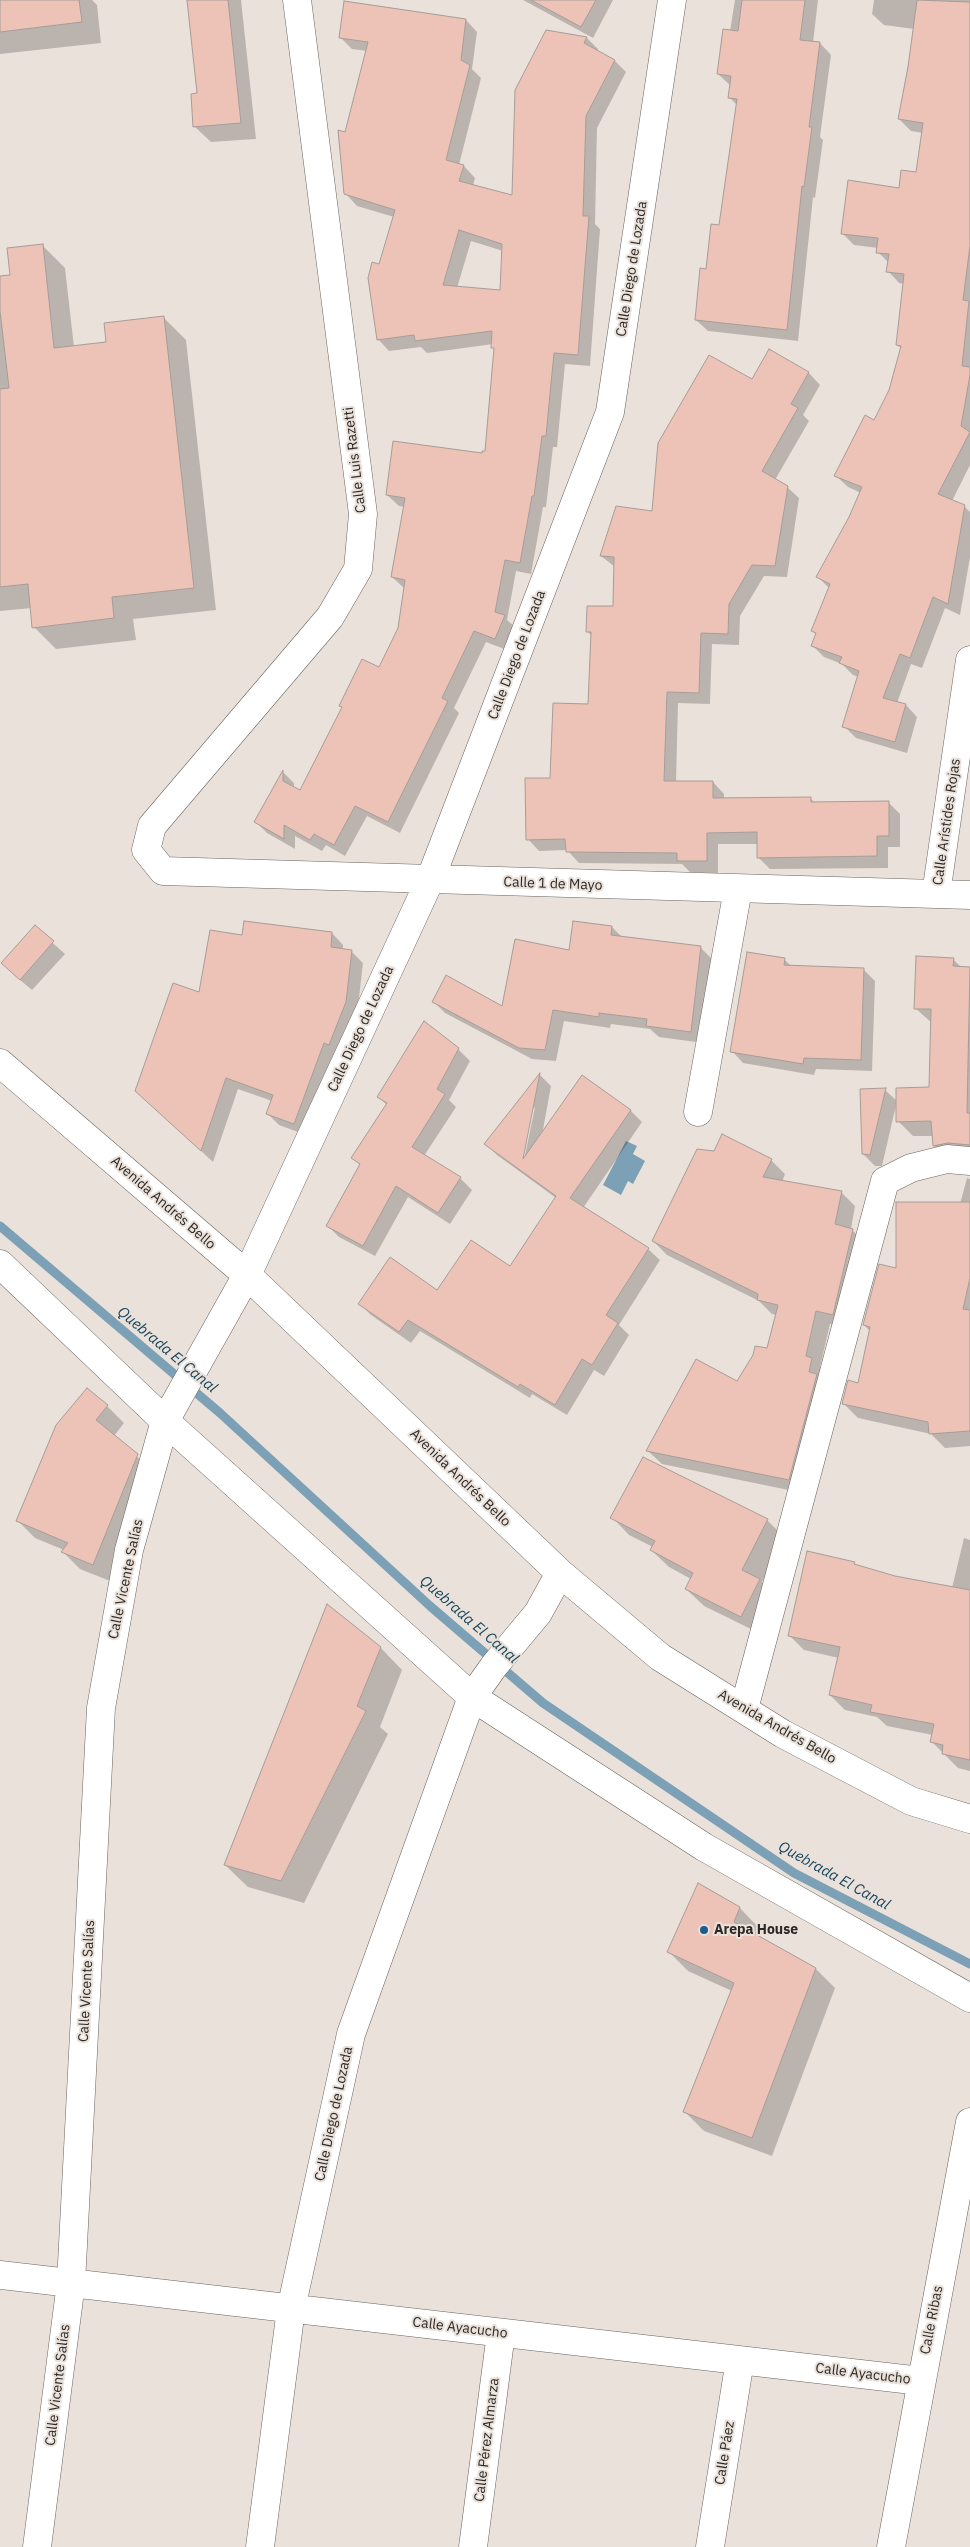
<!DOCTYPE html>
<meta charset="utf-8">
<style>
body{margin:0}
canvas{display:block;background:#eae1da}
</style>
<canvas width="970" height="2547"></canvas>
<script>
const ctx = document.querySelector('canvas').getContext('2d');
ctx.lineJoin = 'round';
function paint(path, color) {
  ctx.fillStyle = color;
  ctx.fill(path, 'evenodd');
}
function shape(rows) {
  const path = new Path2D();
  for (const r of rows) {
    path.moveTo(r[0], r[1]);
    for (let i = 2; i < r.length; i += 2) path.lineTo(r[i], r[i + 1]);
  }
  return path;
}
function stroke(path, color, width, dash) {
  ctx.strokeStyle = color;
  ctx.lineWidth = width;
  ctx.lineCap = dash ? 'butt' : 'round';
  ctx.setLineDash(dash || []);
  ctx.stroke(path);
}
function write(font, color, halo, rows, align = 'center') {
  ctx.font = font + ' "IBM Plex Sans",sans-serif';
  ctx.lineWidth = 4;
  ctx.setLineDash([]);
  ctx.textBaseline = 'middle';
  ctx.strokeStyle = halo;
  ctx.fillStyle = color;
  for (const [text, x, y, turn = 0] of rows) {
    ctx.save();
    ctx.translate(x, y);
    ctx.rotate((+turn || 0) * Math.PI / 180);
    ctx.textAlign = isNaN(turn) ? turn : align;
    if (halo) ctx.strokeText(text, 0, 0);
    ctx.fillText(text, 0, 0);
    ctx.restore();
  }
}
paint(shape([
 [626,1141,637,1146,633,1154,645,1161,633,1184,628,1181,621,1195,603,1185]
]), '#7ca0b5');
paint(shape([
 [0,0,92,0,97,5,101,43,0,54],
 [188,0,241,0,256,139,211,142,194,126,199,95],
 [523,0,613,0,593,38],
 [735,0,818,0,813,43,820,43,831,55,820,137,823,140,815,198,813,197,798,341,708,331,696,320,720,227,737,105,729,97,731,86,718,74,730,31],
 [874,0,970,0,970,465,952,501,964,506,970,512,970,557,960,615,945,608,922,668,911,664,897,703,906,705,917,717,907,753,856,738,844,726,859,677,853,675,842,664,824,657,813,646,817,635,813,631,829,588,818,577,850,517,861,493,848,487,836,476,875,421,890,390,902,349,897,345,904,284,899,283,888,271,889,263,878,252,878,248,854,245,843,234,917,173,923,133,911,131,899,119,914,29,884,25,872,14],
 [466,20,477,32,472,69,481,78,459,165,464,166,475,178,473,186,513,197,546,32,587,38,598,49,597,52,615,61,626,72,597,128,595,224,600,229,590,366,565,364,557,447,553,447,546,507,543,507,531,574,516,571,507,620,516,628,507,650,486,642,454,708,459,713,400,833,367,816,345,856,326,845,322,851,295,836,295,849,267,833,256,822,283,772,294,783,294,788,300,791,380,668,399,629,404,588,392,577,405,507,399,506,387,495,486,452,495,350,493,344,427,353,421,347,389,351,378,339,380,265,394,217,357,206,346,194,346,134,367,51,352,49,340,37],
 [471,241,503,251,501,291,457,288],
 [43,246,65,268,74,347,108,343,164,318,186,340,216,610,133,619,136,640,56,649,34,627,32,608,0,611,0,278,12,276],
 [769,350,809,373,820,385,803,415,809,421,775,480,787,487,799,498,787,577,764,576,740,616,739,645,712,644,710,704,678,703,676,782,713,782,724,794,724,799,810,798,815,803,888,802,900,814,900,847,888,847,888,868,770,869,758,857,758,844,718,844,718,873,690,872,682,864,579,863,567,850,539,851,528,839,551,779,590,706,592,636,587,631,615,608,615,567,601,556,653,512,752,381],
 [35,927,65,954,32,990,14,975],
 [612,927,622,937,700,947,712,959,703,1043,659,1037,650,1029,611,1024,610,1028,564,1021,556,1061,532,1059,445,1013,433,1001,503,1008,570,951],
 [332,933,343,945,343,950,351,951,363,963,357,1015,306,1135,279,1125,267,1113,272,1101,238,1089,213,1162,148,1102,200,994,243,937],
 [748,954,785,960,792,967,863,969,875,981,872,1071,816,1069,814,1075,743,1063,732,1051],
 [953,959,962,968,970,968,970,1159,949,1161,934,1146,933,1136,913,1136,898,1121,930,1089,932,1023,915,1008],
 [458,1049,470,1061,449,1100,456,1107,424,1156,460,1178,472,1190,450,1224,408,1197,375,1256,339,1237,328,1226,360,1165,353,1158,387,1105,378,1097],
 [540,1075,551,1086,542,1135,582,1077,631,1111,642,1122,583,1208,648,1249,660,1260,619,1325,629,1335,604,1376,594,1370,567,1415,532,1394,530,1398,420,1331,411,1343,371,1315,359,1303,437,1291,510,1268,556,1198,497,1155,486,1144],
 [535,1107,523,1165,521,1165,532,1110],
 [885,1090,897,1101,882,1166,875,1166,863,1154],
 [771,1160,785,1174,782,1182,841,1192,855,1206,851,1229,867,1244,847,1328,830,1324,820,1367,826,1373,803,1493,662,1464,648,1451,738,1383,768,1350,777,1315,772,1314,759,1301,667,1255,653,1241],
 [967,1178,970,1179,970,1446,945,1448,931,1434,858,1418,843,1403,859,1384,870,1331,864,1325,897,1269,960,1204],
 [107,1406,124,1423,114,1436,154,1472,110,1581,80,1569,63,1552,64,1550,35,1538,18,1521,57,1426],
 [612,1517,767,1520,784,1537,762,1582,777,1597,759,1633,704,1606,686,1589,691,1579,669,1567,651,1550,653,1547,629,1535],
 [964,1538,970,1540,970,1771,958,1768,931,1741,933,1735,887,1726,877,1717,845,1710,830,1695,839,1658,804,1650,789,1635,854,1563,857,1566,895,1577,952,1588],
 [380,1647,402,1670,380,1727,388,1734,304,1903,248,1887,225,1865],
 [698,1885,740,1908,759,1928,755,1935,816,1969,835,1988,772,2156,704,2131,685,2112,732,1991,688,1971,669,1952]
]), '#0003');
stroke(shape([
 [0,1226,220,1413,430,1606,543,1703,794,1873,970,1964]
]), '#7ca0b5', 9);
const building = shape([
 [0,0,79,0,82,22,0,32,0,0],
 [187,0,228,0,241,123,193,127,191,94,197,93,187,0],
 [531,0,596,0,581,27,531,0],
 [742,0,805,0,800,40,820,42,809,127,812,127,804,187,802,186,787,330,695,320,700,268,706,269,711,224,719,225,737,99,728,98,731,76,717,74,723,29,738,31,742,0],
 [917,0,970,2,970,246,963,300,969,301,962,366,970,367,970,375,961,426,970,432,938,494,965,505,948,604,933,597,910,658,900,654,883,698,906,704,895,742,842,727,859,671,839,663,842,657,811,646,816,633,811,631,830,584,816,577,849,517,862,487,834,476,865,415,874,420,889,390,901,346,896,345,904,274,886,272,889,254,876,253,878,238,841,234,848,180,899,188,901,170,916,172,923,123,898,119,908,67,917,0],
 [344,1,466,19,461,60,470,65,446,160,464,165,459,181,512,195,515,90,546,30,587,37,584,43,615,60,586,116,583,216,589,216,578,355,554,353,546,436,542,436,534,496,532,496,520,563,505,560,495,612,505,615,495,639,474,631,442,698,448,701,388,822,355,806,334,845,314,834,310,840,284,825,284,839,254,822,283,770,283,781,300,790,342,707,339,706,362,659,379,667,398,628,405,580,391,577,405,498,386,495,393,441,482,453,482,451,485,451,494,348,491,348,492,331,415,341,414,335,377,340,368,278,372,262,379,264,395,210,344,194,338,130,345,132,368,42,339,38,344,1],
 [459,230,502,244,500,290,443,285,459,230],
 [43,244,54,348,106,342,104,323,164,316,194,588,112,597,114,618,32,628,28,584,0,587,0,389,9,388,0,311,0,276,10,275,7,248,43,244],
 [769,349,809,372,791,404,798,408,762,471,788,486,775,566,752,565,729,604,728,634,701,633,699,693,667,692,664,781,713,781,713,798,811,797,811,802,889,801,889,836,877,836,877,856,757,858,757,832,707,833,707,861,677,861,677,853,566,852,565,839,526,840,525,778,550,778,553,703,588,704,591,632,586,632,587,606,613,606,614,557,600,556,616,506,652,511,658,443,709,355,752,379,769,349],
 [244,921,332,932,331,947,352,950,346,1002,329,1045,324,1043,294,1124,266,1114,273,1095,226,1078,201,1151,135,1091,173,983,199,992,210,930,242,935,244,921],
 [573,921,612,926,611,935,701,946,691,1032,646,1026,647,1019,599,1013,599,1017,553,1010,545,1050,519,1048,432,1002,446,975,502,1006,515,939,569,950,573,921],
 [35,925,54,941,20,980,1,963,35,925],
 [747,952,785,958,784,965,864,968,861,1060,804,1058,803,1064,730,1052,747,952],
 [916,956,954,958,953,966,970,967,967,1113,970,1113,970,1145,948,1143,933,1146,931,1121,896,1122,896,1088,929,1087,931,1009,914,1009,916,956],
 [424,1021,459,1048,437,1089,445,1094,412,1147,461,1177,438,1213,396,1186,363,1246,326,1226,360,1164,351,1158,387,1103,377,1097,424,1021],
 [540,1073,523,1159,582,1075,631,1110,570,1198,649,1248,606,1315,618,1323,592,1365,582,1359,555,1405,520,1384,518,1387,408,1320,399,1332,358,1304,390,1257,437,1290,471,1240,510,1266,556,1196,484,1144,540,1073],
 [886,1088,870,1155,862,1154,860,1089,886,1088],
 [722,1134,772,1159,763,1177,842,1191,835,1224,853,1229,833,1315,816,1311,806,1356,812,1358,809,1372,817,1374,789,1480,646,1451,696,1359,737,1381,753,1355,755,1346,767,1348,778,1305,757,1300,758,1294,652,1241,697,1149,714,1151,722,1134],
 [896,1202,970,1202,970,1278,963,1309,970,1310,970,1431,929,1434,928,1422,842,1404,848,1380,858,1383,870,1327,863,1325,879,1264,896,1268,896,1202],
 [87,1388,108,1405,96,1420,138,1454,93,1565,61,1552,68,1543,16,1521,56,1425,87,1388],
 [643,1457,768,1519,742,1570,760,1579,741,1617,685,1589,693,1573,650,1550,655,1541,610,1518,643,1457],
 [807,1551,855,1562,854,1564,895,1576,970,1590,970,1760,942,1754,943,1745,930,1742,934,1724,870,1712,872,1705,829,1695,840,1647,788,1636,807,1551],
 [327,1604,381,1647,357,1706,366,1711,281,1881,224,1865,327,1604],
 [698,1883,740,1907,734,1922,816,1968,752,2138,683,2112,734,1983,667,1952,698,1883]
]);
paint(building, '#ecc3b6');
stroke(building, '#a79c98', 1);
const minor = shape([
 [297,0,363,514,358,569,330,617,152,826,146,850,163,871,970,895],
 [936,894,970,660],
 [0,1063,247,1275,560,1573,660,1657,783,1734,911,1801,970,1819],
 [698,1112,738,889],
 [0,1264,165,1421,472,1697,704,1847,970,1998],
 [744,1709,885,1181,911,1168,947,1159,970,1161],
 [0,2275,921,2381],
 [37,2547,71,2283,101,1708,129,1550,165,1421,247,1275,430,880,610,412,672,0],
 [260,2547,291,2309,351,2034,472,1697,494,1666,538,1613,560,1573],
 [473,2547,501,2333],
 [710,2547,740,2360],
 [891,2547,970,2122]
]);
stroke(minor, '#6b635d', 29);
stroke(minor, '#fff', 28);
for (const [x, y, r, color] of [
 [704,1930,5,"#1c5a90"]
]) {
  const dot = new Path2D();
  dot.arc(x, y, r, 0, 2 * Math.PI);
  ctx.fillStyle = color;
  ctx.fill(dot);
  stroke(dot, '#eae1da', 2);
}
write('14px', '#2b2825', '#eae1da', [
 ["Calle Diego de Lozada",632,269,-81],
 ["Calle Luis Razetti",355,460,-97],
 ["Calle Diego de Lozada",517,655,-69],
 ["Calle Arístides Rojas",947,822,-82],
 ["Calle 1 de Mayo",553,884,2],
 ["Calle Diego de Lozada",361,1029,-65],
 ["Avenida Andrés Bello",163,1203,41],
 ["Avenida Andrés Bello",460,1478,44],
 ["Calle Vicente Salías",126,1579,-78],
 ["Avenida Andrés Bello",777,1727,30],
 ["Calle Vicente Salías",87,1981,-87],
 ["Calle Diego de Lozada",334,2114,-78],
 ["Calle Ribas",932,2320,-79],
 ["Calle Ayacucho",460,2328,7],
 ["Calle Ayacucho",863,2374,7],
 ["Calle Vicente Salías",58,2385,-83],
 ["Calle Pérez Almarza",487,2440,-83],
 ["Calle Páez",725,2453,-81]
]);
write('bold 14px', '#2b2825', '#eae1da', [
 ["Arepa House",714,1930]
], 'left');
write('italic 15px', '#16455d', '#eae1da', [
 ["Quebrada El Canal",167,1350,40],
 ["Quebrada El Canal",469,1620,41],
 ["Quebrada El Canal",834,1876,29]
]);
</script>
